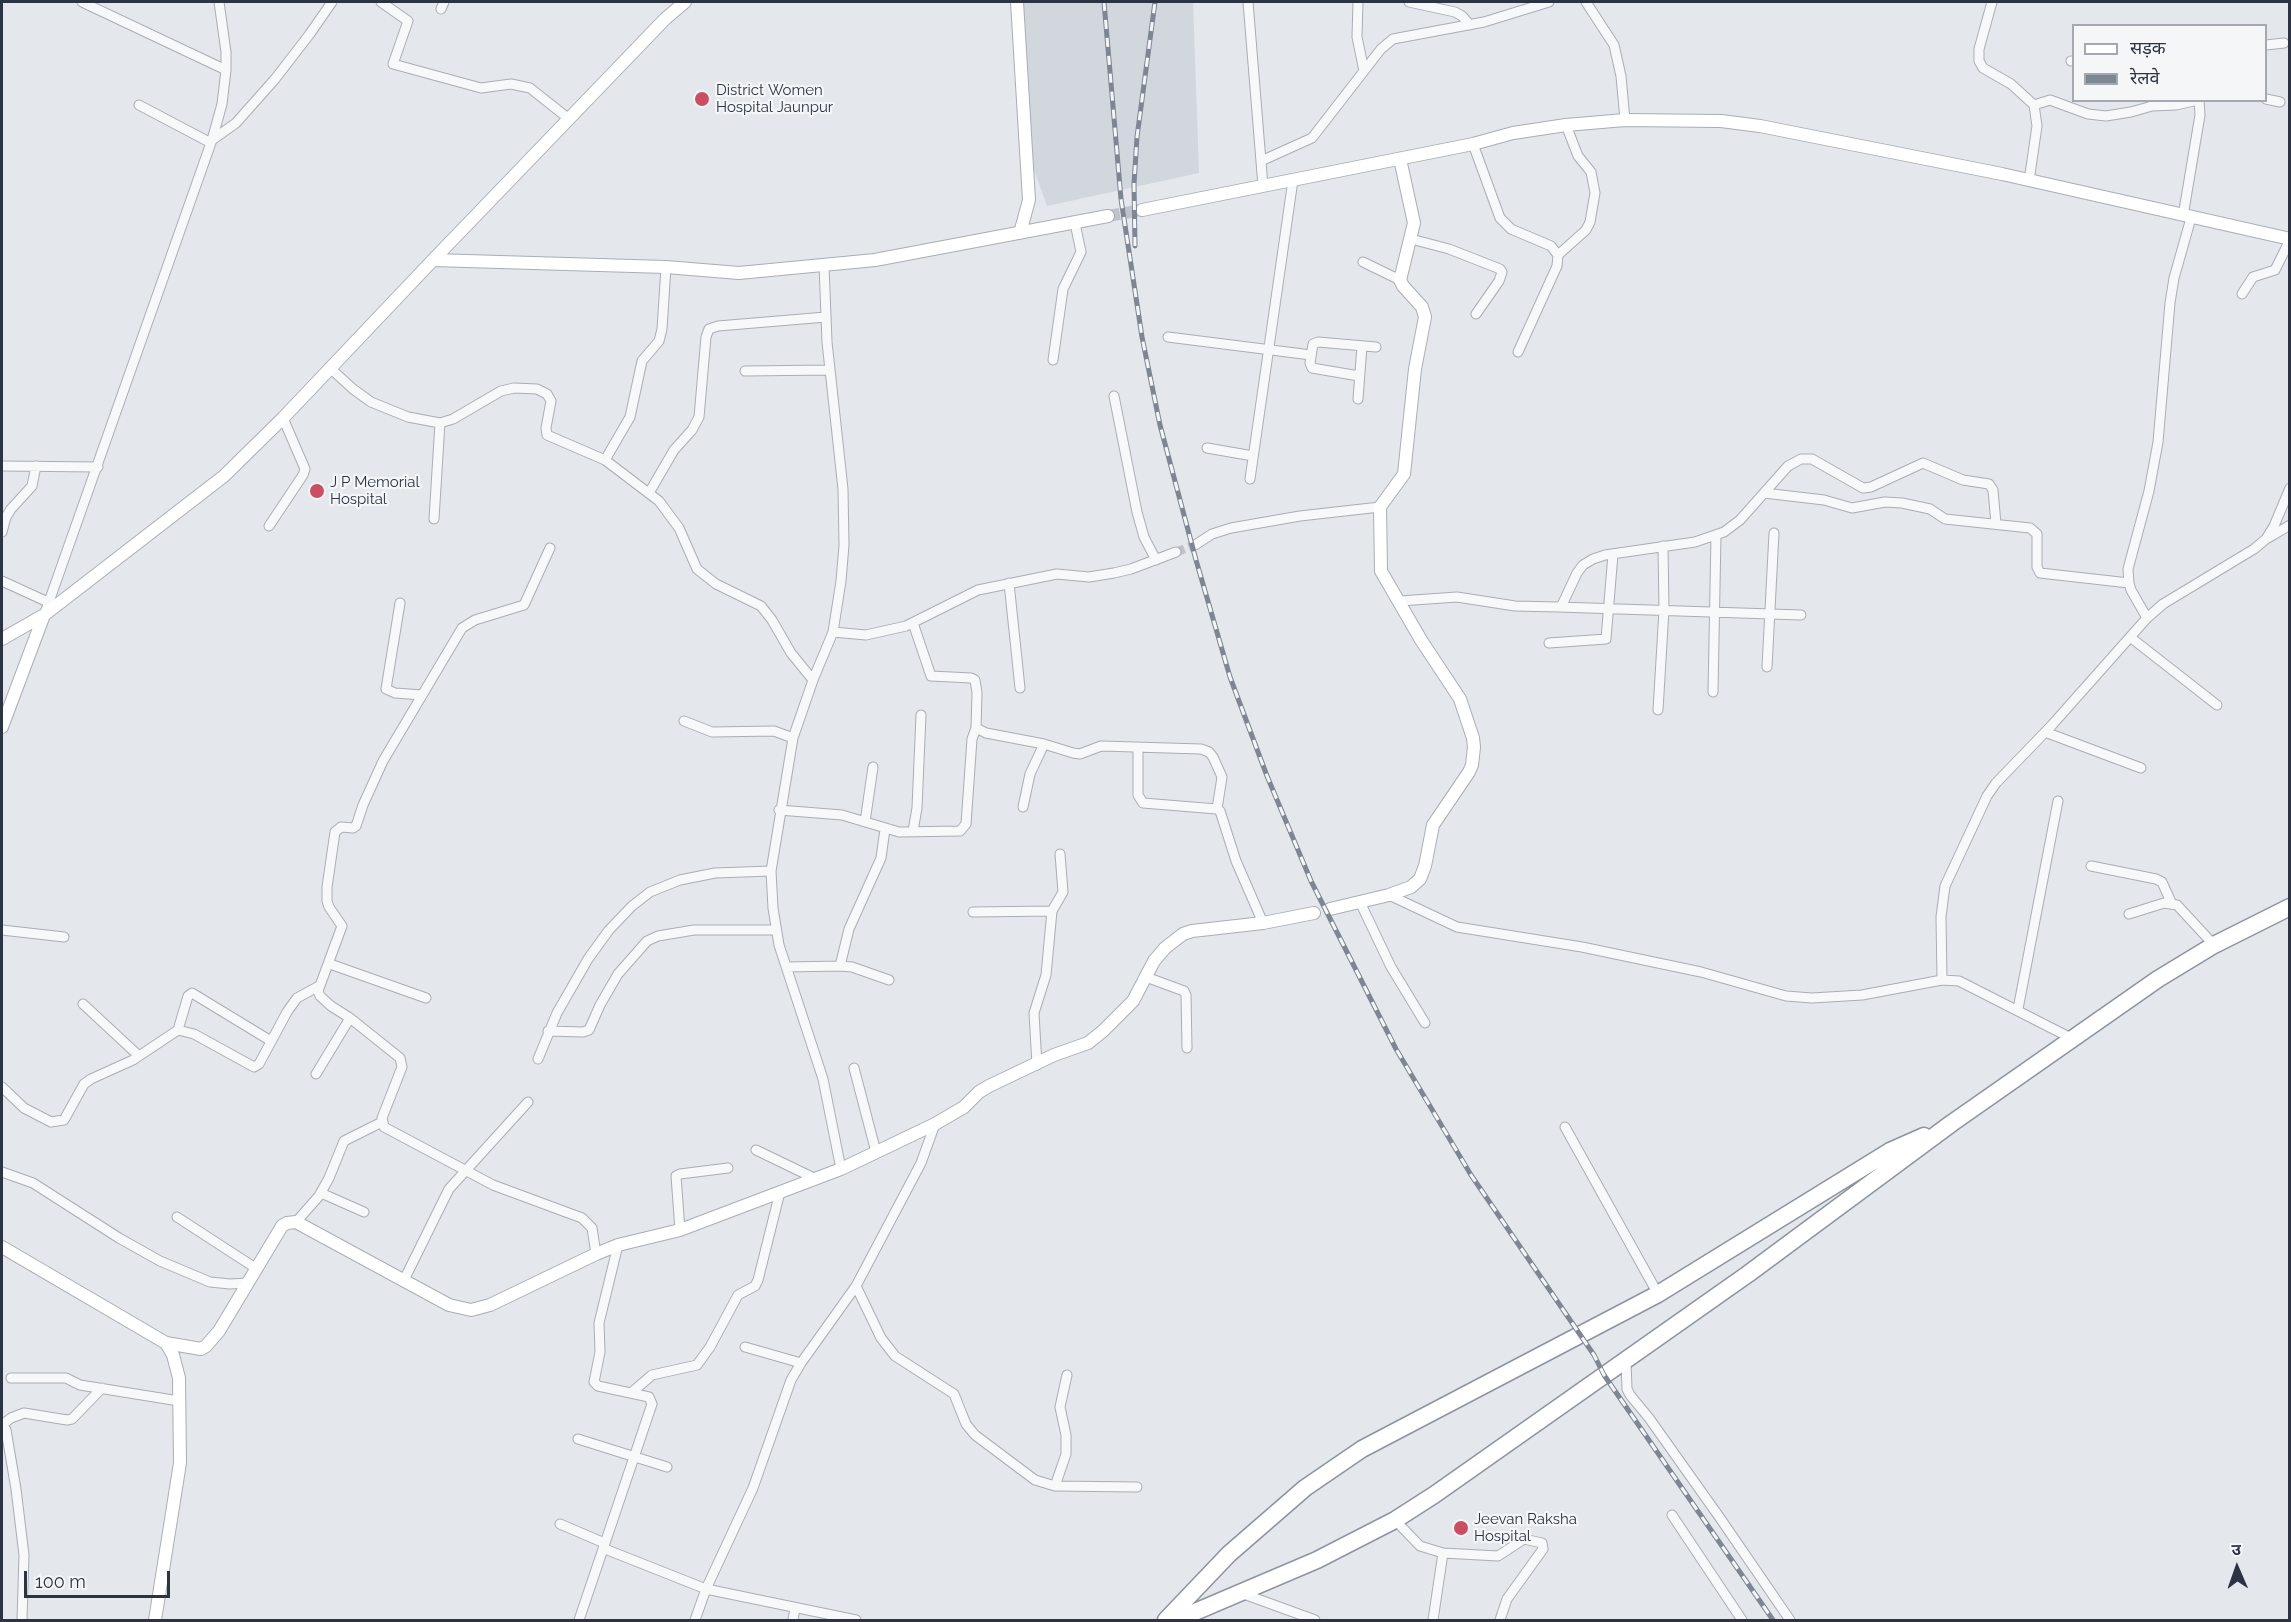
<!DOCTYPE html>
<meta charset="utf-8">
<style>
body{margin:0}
#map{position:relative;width:2291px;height:1622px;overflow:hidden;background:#e4e7eb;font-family:Raleway,"Noto Sans Devanagari",sans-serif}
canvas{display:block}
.frame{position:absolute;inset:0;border:3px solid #2c3443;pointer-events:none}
.legend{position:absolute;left:2072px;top:24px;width:195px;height:78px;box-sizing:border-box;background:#f4f6f8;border:2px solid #a4a8b0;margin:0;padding:8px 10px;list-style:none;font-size:18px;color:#2c3443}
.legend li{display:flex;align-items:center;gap:12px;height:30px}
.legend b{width:30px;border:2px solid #a4a8b0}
.north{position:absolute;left:2207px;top:1538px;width:60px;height:60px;-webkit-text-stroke:4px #f4f6f8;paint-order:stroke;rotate:358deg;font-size:16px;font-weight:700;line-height:24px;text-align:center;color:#2c3443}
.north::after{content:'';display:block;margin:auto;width:21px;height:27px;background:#2c3443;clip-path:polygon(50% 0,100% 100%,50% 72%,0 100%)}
.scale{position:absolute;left:24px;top:1571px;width:146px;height:27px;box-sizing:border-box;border:3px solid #2c3443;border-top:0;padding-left:8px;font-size:18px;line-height:21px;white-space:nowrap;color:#2c3443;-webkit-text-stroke:4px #f4f6f8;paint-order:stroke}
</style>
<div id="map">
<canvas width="2291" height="1622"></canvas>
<div class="frame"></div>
<ul class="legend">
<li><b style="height:8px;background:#fff"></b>सड़क</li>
<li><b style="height:8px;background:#7e8694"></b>रेलवे</li>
</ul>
<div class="north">उ</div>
<div class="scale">100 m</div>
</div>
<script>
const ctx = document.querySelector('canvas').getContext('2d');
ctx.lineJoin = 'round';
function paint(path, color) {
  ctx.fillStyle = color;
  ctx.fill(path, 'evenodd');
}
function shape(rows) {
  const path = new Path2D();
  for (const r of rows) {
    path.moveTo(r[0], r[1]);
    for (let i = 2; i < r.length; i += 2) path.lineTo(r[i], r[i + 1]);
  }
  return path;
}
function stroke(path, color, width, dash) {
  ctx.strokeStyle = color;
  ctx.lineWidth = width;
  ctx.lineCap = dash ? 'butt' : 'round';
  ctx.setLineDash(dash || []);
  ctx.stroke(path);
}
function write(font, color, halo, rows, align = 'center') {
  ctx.font = font + ' Raleway,sans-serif';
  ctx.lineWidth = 4.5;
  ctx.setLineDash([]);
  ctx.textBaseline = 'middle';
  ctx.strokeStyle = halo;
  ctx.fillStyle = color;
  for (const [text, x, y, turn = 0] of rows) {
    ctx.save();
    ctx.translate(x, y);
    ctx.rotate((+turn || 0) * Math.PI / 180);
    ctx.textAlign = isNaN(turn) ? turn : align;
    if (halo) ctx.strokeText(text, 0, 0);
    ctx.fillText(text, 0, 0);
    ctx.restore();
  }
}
paint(shape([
 [1022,2,1193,2,1199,173,1047,206,1034,170]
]), '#d2d6dd');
stroke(shape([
 [1176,552,1195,545]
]), '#bfc3c9', 9, [9, 4.5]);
stroke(shape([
 [1108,216,1142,210]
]), '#bfc3c9', 12, [12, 6]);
const street = shape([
 [82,2,226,70],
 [381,2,408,21,393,64,481,88,511,84,530,88,569,119],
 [1248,2,1263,186],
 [1358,2,1357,37,1364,71],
 [1409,2,1455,12,1462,16,1470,25],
 [1586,2,1614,45,1621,76,1625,120],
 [1992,2,1979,49,1979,61,1983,68,2011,84,2034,105,2037,126,2029,181],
 [441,9,444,2],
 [2266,45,2284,43],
 [2071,61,2074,61],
 [2266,99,2280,102],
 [139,105,211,143],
 [2034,105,2050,100,2088,114,2106,116,2131,112,2152,106,2176,105,2198,100],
 [212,140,236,123,275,79,309,35,332,2],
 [1473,144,1500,218,1511,229,1551,246,1558,255,1557,266,1518,352],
 [1261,161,1312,138,1381,49,1393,39,1484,22,1549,2],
 [2183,216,2200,115,2199,100],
 [1411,239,1449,249,1500,269,1502,272,1499,281,1476,314],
 [1558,255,1586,230,1590,222,1595,193,1591,172,1578,156,1566,125],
 [1363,262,1400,280],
 [824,265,827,342,843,489,844,545,841,581,833,632,813,680,793,738,771,871,773,908,779,945,823,1079,841,1169],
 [2242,294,2253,277,2275,270,2290,240],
 [1168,337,1311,355],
 [1053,360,1063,289,1081,252,1075,223],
 [330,368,353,389,371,402,408,417,440,423,453,419,501,391,514,388,537,389,547,394,551,401,546,428,547,435,605,460,659,501,679,528,697,569,716,584,761,606,772,620,791,653,813,680],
 [745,371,830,370],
 [1359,376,1312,368,1310,363,1313,344,1318,342,1376,347],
 [1114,396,1137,512,1144,537,1156,560],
 [1358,399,1362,346],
 [1207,448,1253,456],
 [605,460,630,417,642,361,659,341,662,329,666,267],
 [2,466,98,467],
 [1250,479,1293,180],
 [649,493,674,450,692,430,699,417,706,337,709,329,718,326,826,317],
 [1764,493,1824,500,1852,508,1885,502,1902,503,1930,509,1945,519,2030,528,2037,534,2037,567,2040,573,2129,583],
 [434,519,440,423],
 [269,526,303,475,305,469,283,418],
 [2,532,6,517,11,509,32,486,36,466],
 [2268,538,2290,525],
 [1195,545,1212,534,1231,528,1300,516,1380,507],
 [550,548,524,605,475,620,462,628,383,761,363,805,356,826,353,828,341,827,335,832,327,887,327,901,329,907,342,926,318,991,320,996,331,1006,350,1018,400,1058,402,1067,382,1118,384,1127,493,1185,582,1218,592,1228,596,1254],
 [2,581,50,603],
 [1009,583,1020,688],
 [1400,601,1457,597,1515,606,1559,607,1562,605,1577,573,1583,565,1593,559,1605,555,1695,542,1724,532,1740,520,1788,466,1801,459,1812,459,1863,488,1871,487,1923,463,1963,480,1989,484,1993,490,1996,524],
 [400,603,386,689,395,693,422,695],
 [1559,607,1801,615],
 [45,613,212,140,222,104,226,70,226,52,219,2],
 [2147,618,2131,590,2129,583,2128,569,2149,491,2158,442,2170,303,2174,278,2191,218],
 [913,623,931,676,971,678,975,680,977,693,976,728,986,733,1044,744,1073,753,1080,754,1101,746,1201,749,1209,752,1213,757,1222,777,1217,809],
 [833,632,866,635,906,626,978,590,1057,574,1089,577,1114,573,1131,569,1176,552],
 [2130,637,2217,705],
 [1549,643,1606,639,1613,554],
 [1767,667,1774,533],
 [1713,692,1716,535],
 [1658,710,1664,610,1663,546],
 [684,721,712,732,774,731,793,738],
 [2045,732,2141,768],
 [1138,748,1138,795,1143,803,1217,809,1220,811,1236,861,1263,923],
 [1023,807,1030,774,1044,744],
 [779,810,842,815,899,832,960,831,966,824,972,739,976,728],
 [865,822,873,767],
 [913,831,917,808,921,715],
 [2091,866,2156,879,2162,882,2171,902],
 [1389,895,1457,927,1582,947,1701,972,1786,996,1812,998,1862,995,1942,980,1959,981,2073,1039],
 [1360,902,1391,967,1425,1023],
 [973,912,1052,911],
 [2129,914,2164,903,2177,905,2214,945],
 [2,930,64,937],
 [330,964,426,998],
 [840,966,849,929,881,858,885,829],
 [786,967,840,966,852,967,889,980],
 [1146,977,1184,991,1186,995,1187,1048],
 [1942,980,1941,917,1945,886,1987,796,1996,783,2052,725,2147,618,2163,604,2254,549,2266,539,2274,526,2290,488],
 [83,1004,139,1056],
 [2018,1009,2058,801],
 [178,1030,188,996,192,993,271,1041],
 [548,1031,583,1032,589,1030,600,1005,618,974,647,941,658,936,694,930,776,930],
 [538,1059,557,1013,588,959,609,930,632,906,650,892,680,880,715,873,771,871],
 [1037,1065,1034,1013,1046,975,1052,911,1063,892,1060,854],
 [854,1068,876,1152],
 [316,1074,350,1018],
 [2,1087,24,1108,51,1122,64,1120,84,1084,91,1079,133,1060,178,1030,194,1034,254,1067,259,1064,287,1012,297,998,319,986],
 [1565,1127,1658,1294],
 [756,1150,816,1179],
 [2,1172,33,1183,119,1238,160,1261,210,1282,230,1284,248,1283],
 [321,1193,364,1212],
 [177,1217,257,1269],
 [296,1222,319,1196,329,1178,344,1141,382,1122],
 [680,1230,676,1176,680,1174,728,1168],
 [404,1280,449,1189,528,1102],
 [856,1286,881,1338,895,1356,954,1394,966,1424,975,1435,1035,1480,1055,1486,1137,1487],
 [745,1347,801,1363],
 [1626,1361,1627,1389,1630,1395,1649,1418,1720,1518,1790,1620],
 [11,1378,66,1378,80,1385,179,1401],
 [631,1393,652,1375,697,1365,710,1347,738,1295,755,1286,758,1280,780,1192],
 [2,1425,6,1430,16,1489,24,1555,22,1620],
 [2,1425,11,1418,24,1413,67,1420,72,1419,102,1388],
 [578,1439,667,1467],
 [1055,1486,1066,1454,1066,1435,1060,1407,1067,1375],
 [1672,1515,1742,1620],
 [1395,1520,1420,1546,1443,1553,1498,1556,1524,1539,1542,1543,1543,1549,1507,1599,1500,1620],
 [560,1524,602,1542,605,1549,706,1589,856,1620],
 [1241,1593,1315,1620],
 [579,1620,652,1404,649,1397,598,1386,594,1382,600,1352,599,1323,618,1245],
 [695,1620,706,1589,753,1488,791,1380,801,1363,856,1286,921,1163,935,1124],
 [793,1620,795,1608],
 [1433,1620,1443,1553]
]);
const secondary = shape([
 [1017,2,1029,200,1020,233],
 [1142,210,1473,144,1513,133,1566,125,1625,120,1721,121,1760,126,2002,174,2290,239],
 [433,260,665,19,685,2],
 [2,639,44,615,224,476,283,418,433,260,666,267,739,273,875,260,1108,216],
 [2,727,44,615],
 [1330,909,1389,895,1411,887,1420,879,1425,866,1433,825,1469,772,1472,765,1474,747,1473,738,1460,699,1421,640,1381,571,1380,507,1404,474,1415,369,1425,317,1422,307,1403,286,1400,280,1414,223,1400,159],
 [2,1247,166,1343,173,1355,179,1378,180,1463,155,1620],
 [166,1343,201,1349,206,1346,219,1331,282,1226,287,1223,296,1222,449,1305,471,1310,490,1305,596,1254,618,1245,680,1230,841,1169,935,1124,964,1107,979,1092,989,1086,1054,1055,1088,1043,1103,1031,1133,1001,1154,961,1165,948,1183,934,1192,931,1263,923,1314,913]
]);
const highway = shape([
 [1166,1620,1229,1554,1305,1488,1362,1449,1658,1294,1890,1151,1924,1136],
 [1176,1620,1317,1560,1395,1520,1434,1495,1748,1274,1952,1123,2158,979,2214,945,2290,907]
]);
stroke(street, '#a9aeb5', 11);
stroke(secondary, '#a9aeb5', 14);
stroke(highway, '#8c94a1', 19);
stroke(street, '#f7f8f9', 9);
stroke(secondary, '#fff', 12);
stroke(highway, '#fff', 16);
const rail = shape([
 [1104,2,1121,199,1142,337,1160,425,1196,560,1230,677,1267,776,1311,881,1396,1049,1471,1175,1594,1355,1604,1375,1773,1620],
 [1135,246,1134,184,1137,137,1155,2]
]);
stroke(rail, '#7e8694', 5);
stroke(rail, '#f4f6f8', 3, [9]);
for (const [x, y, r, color] of [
 [702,99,8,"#cb4e62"],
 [317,491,8,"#cb4e62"],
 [1461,1528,8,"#cb4e62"]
]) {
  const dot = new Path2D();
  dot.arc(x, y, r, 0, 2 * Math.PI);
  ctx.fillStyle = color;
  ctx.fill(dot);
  stroke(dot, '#f4f6f8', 2);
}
write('15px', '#2c3443', '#f4f6f8', [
 ["District Women",716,90],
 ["Hospital Jaunpur",716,107],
 ["J P Memorial",330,482],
 ["Hospital",330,499],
 ["Jeevan Raksha",1474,1519],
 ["Hospital",1474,1536]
], 'left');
</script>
